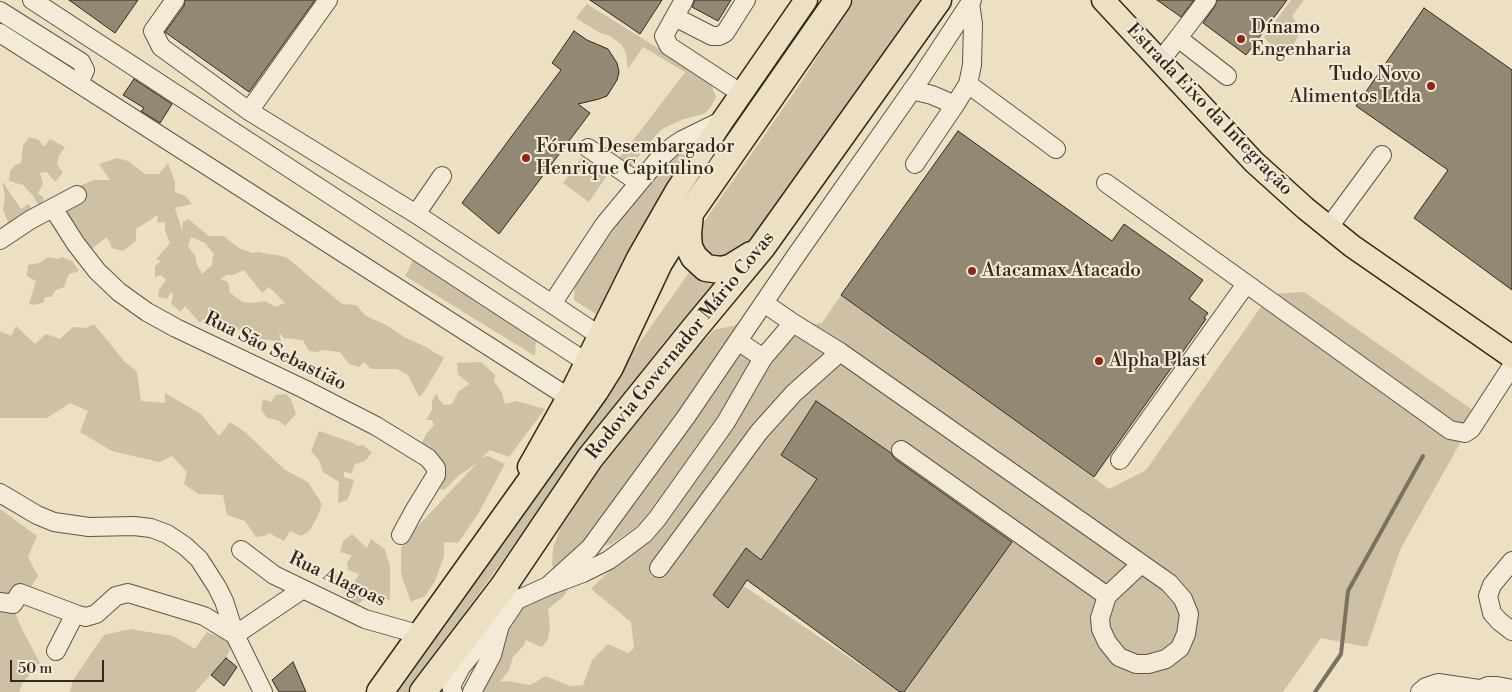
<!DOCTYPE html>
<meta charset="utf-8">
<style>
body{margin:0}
#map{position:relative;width:1512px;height:692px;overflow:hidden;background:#eddfc1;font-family:"Libre Bodoni",serif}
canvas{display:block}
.scale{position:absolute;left:10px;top:660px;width:94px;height:22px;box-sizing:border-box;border:2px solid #32291e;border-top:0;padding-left:6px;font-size:15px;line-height:18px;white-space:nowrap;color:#32291e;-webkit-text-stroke:4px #f3ead7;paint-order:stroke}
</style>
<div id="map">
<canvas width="1512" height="692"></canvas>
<div class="scale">50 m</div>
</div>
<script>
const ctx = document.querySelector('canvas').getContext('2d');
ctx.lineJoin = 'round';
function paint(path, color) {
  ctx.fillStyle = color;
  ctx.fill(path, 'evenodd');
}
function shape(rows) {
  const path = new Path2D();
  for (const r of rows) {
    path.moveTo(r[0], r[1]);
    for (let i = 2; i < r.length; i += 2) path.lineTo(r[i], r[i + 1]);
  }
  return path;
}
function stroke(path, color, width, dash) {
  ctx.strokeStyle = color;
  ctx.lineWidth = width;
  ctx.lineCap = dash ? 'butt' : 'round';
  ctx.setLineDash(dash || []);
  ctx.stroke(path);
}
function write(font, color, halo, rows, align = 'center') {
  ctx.font = font + ' "Libre Bodoni",serif';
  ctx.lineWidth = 4;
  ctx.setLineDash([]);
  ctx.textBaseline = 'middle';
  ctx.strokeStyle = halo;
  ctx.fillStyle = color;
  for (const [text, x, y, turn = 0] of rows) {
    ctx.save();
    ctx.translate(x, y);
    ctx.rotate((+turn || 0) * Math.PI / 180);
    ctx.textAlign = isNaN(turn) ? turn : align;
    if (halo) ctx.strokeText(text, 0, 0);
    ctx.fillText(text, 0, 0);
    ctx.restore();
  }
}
paint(shape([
 [854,0,927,0,740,257,717,257,707,251,701,242,697,232,798,87],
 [1291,0,1304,0,1292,16,1297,23,1299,34,1294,44,1277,46,1269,43,1264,37],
 [587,4,709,80,716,97,710,108,704,114,684,119,662,129,646,146,629,170,617,161,687,70,685,72,643,47,628,69,626,53,621,44,610,36,600,33,576,18],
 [703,135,679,171,596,314,574,300,575,280,660,160],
 [29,137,39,140,44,147,50,139,65,147,59,156,57,164,63,173,55,182,47,172,40,173,43,184,38,193,44,198,40,208,33,196,23,185,9,181,10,171,15,165,21,163,23,146],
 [582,157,606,177,589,202,563,183],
 [117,158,128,161,145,174,159,174,168,163,175,183,175,192,185,196,192,204,175,208,182,230,183,222,188,219,209,236,223,236,239,248,252,253,258,252,286,257,342,304,356,305,366,316,386,325,406,338,424,346,444,358,424,392,419,397,408,375,397,369,371,369,364,362,359,367,349,364,340,352,323,350,317,352,309,351,303,340,284,338,279,332,281,342,256,338,228,324,199,322,185,306,181,312,171,304,173,296,171,292,167,299,158,297,159,290,166,280,161,275,155,277,155,266,161,261,156,259,170,243,165,231,165,222,157,223,158,215,136,229,136,241,123,251,112,248,107,237,90,250,66,215,70,206,84,197,80,186,93,180,110,180,99,164],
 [191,237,205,243,215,255,213,255,212,265,202,274,197,265,195,256,188,246],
 [244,270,262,293,269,287,285,303,275,307,265,301,251,303,243,302,230,293,228,282,220,279,227,275,233,275],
 [2,181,21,209,28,204,33,210,15,227,8,223,3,209,5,197],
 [419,248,536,340,535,356,405,276],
 [48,257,58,259,62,257,72,261,79,271,69,274,64,287,56,290,51,297,45,297,44,302,35,305,29,304,36,281,27,276,28,265,39,263],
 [690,271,699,280,711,284,727,282,572,464,408,692,394,692],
 [1304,292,1477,413,1400,550,1367,647,1321,638,1283,692,904,692,1016,536,853,428,816,401,781,455,817,479,761,560,747,549,713,595,728,608,744,586,900,692,478,692,513,619,525,606,559,581,552,565,553,548,560,529,594,477,608,443,674,371,714,330,745,323,560,582,569,588,563,597,548,609,550,626,548,639,542,647,525,640,525,644,513,657,509,670,500,682,508,681,530,685,546,676,570,686,583,685,592,660,608,644,628,653,634,648,631,622,591,589,608,572,616,559,656,520,794,326,822,323,841,295,1109,489,1146,470,1270,294],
 [94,324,124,361,137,372,141,401,165,403,165,393,201,414,219,436,230,422,245,432,285,470,308,482,322,504,318,516,309,531,301,536,290,531,284,541,269,533,265,536,256,537,245,521,227,515,223,495,198,494,184,484,187,472,172,456,159,462,112,451,80,432,88,411,70,403,47,418,0,418,0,331,11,336,16,326,35,344,46,334,60,339,73,327,86,328],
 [737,345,757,350,733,399,647,519,612,544,592,548],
 [481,362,495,375,494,381,502,393,505,404,516,401,545,409,509,457,490,450,482,458,488,456,505,464,478,514,458,543,444,542,444,556,435,581,425,596,411,602,401,574,401,548,415,529,477,463,458,476,444,490,436,488,421,445,426,434,434,425,432,420,426,420,432,410,432,401,437,393,438,398,444,405,452,404,458,392,469,384,458,374,457,363],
 [286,394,291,399,296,414,285,426,278,420,267,418,261,409,263,399,271,402,276,395],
 [319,431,351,442,358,446,363,445,372,453,365,461,355,464,351,474,344,471,344,477,354,480,351,491,347,500,338,503,339,482,323,472,319,460,311,451],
 [0,509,37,536,28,557,38,576,14,611,23,631,40,663,23,682,19,692,0,692],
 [352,534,367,548,371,539,385,549,390,567,390,600,367,597,358,604,348,601,348,595,340,588,340,584,328,575,330,568,340,578,354,583,359,574,348,570,347,563,352,555,340,552,343,541],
 [130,629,173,636,195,649,207,632,233,643,226,658,195,692,69,692,75,677,104,635]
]), '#cdc0a5');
stroke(shape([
 [1315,692,1341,654,1348,591,1423,456]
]), '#7c715f', 4);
const building = shape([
 [69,0,138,0,115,33,69,0],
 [185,0,315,0,249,92,165,32,184,6,185,0],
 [590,0,662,0,640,34,590,0],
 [695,0,731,0,718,21,692,7,695,0],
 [1157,0,1194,0,1181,17,1157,0],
 [1217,0,1287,0,1246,55,1203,23,1215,6,1217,0],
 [1424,8,1512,70,1512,290,1414,218,1448,170,1356,106,1424,8],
 [574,31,587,40,608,49,617,63,619,72,617,80,607,96,599,99,578,104,590,113,499,234,462,203,561,70,552,63,574,31],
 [134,79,172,104,160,123,141,111,144,108,123,95,134,79],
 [958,131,1112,241,1124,224,1203,280,1189,299,1208,313,1204,318,1206,319,1094,477,841,295,958,131],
 [816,401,891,453,895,459,1012,542,904,692,900,692,747,580,728,608,713,595,746,548,761,560,817,479,781,455,816,401],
 [226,658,237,667,224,686,211,675,226,658],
 [293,662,306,692,279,692,272,680,293,662]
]);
paint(building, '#938873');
stroke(building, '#32291e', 1);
const minor = shape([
 [32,0,586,362],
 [175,0,153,31,161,47,249,111,416,214,552,304,604,225,657,161,673,146,682,140,723,120],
 [684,0,664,36,669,46,742,94],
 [970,3,973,24,972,65,968,84,1056,149],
 [0,11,81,62,85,70,79,83],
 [675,17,712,36,719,36,725,33,746,0],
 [0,33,568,397],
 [1178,38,1207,0],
 [1160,61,1178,38,1227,76],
 [912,90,932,95,955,105,968,84],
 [249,111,328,0],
 [588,148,638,182],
 [915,164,955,105],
 [1106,183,1450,430,1465,433,1471,429,1512,366],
 [53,208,76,244,97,271,119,292,147,312,176,328,304,389,376,426,428,458,436,468,436,475,414,511,401,535],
 [416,214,442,176],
 [1329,227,1382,155],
 [0,240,30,220,77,195],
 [764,303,793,323],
 [552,304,600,336],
 [738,341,763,358],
 [901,450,1107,596,1140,565],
 [1120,460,1246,284],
 [0,493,37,515,54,522,89,527,134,526,151,528,167,534,185,546,199,559,217,587,224,601,235,635,263,692],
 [241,550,274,575,365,619,421,635],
 [1512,561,1492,585,1488,596,1492,613,1499,621,1512,631],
 [659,568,759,432,794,393,840,352],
 [548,586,583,573,609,560,644,534,657,519,726,422,763,358,793,323,840,352,1169,583,1183,599,1189,614,1186,634,1180,648,1166,659,1148,664,1136,664,1119,657,1107,642,1101,629,1100,618,1107,596],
 [503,587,517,600,548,586,590,548,686,417,795,257,920,79,972,0],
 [0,602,13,604,20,593,78,615,86,617,96,614,116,596,128,593,204,616,235,635,303,589],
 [56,651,75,614],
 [453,692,451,686,461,667,492,630,499,625],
 [472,692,492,655,500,625,517,600],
 [1420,692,1426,687,1438,683,1479,689],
 [1474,692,1488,686,1497,686,1512,689]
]);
const major = shape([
 [1103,0,1254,162,1305,208,1352,246,1512,357],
 [529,467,574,387,638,258,677,190,723,120,806,0]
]);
const highway = shape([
 [690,213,688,234,689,247,694,257,706,268,721,270,730,268,751,255],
 [380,692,595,391,610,367,659,263,690,213,838,0],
 [423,692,503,587,590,458,694,329,762,247,938,0]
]);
stroke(minor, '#615647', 20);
stroke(major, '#32291e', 25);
stroke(highway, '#32291e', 29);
stroke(minor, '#f3ead7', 18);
stroke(major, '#eddfc1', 22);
stroke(highway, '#eddfc1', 26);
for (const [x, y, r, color] of [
 [1241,39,5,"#8f2418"],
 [1431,86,5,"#8f2418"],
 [526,158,5,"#8f2418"],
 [972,271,5,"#8f2418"],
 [1099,361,5,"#8f2418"]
]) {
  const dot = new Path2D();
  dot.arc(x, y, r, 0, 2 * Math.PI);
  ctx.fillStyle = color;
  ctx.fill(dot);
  stroke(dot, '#f3ead7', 2);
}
write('19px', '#32291e', '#f3ead7', [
 ["Dínamo",1251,28],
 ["Engenharia",1251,50],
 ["Tudo Novo",1421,75,"right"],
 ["Alimentos Ltda",1421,97,"right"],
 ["Fórum Desembargador",536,147],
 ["Henrique Capitulino",536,169],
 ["Atacamax Atacado",982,271],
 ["Alpha Plast",1109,361]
], 'left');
write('19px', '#32291e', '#f3ead7', [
 ["Estrada Eixo da Integração",1209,110,46],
 ["Rodovia Governador Mário Covas",681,346,-51],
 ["Rua São Sebastião",275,352,26],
 ["Rua Alagoas",337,580,25]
]);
</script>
